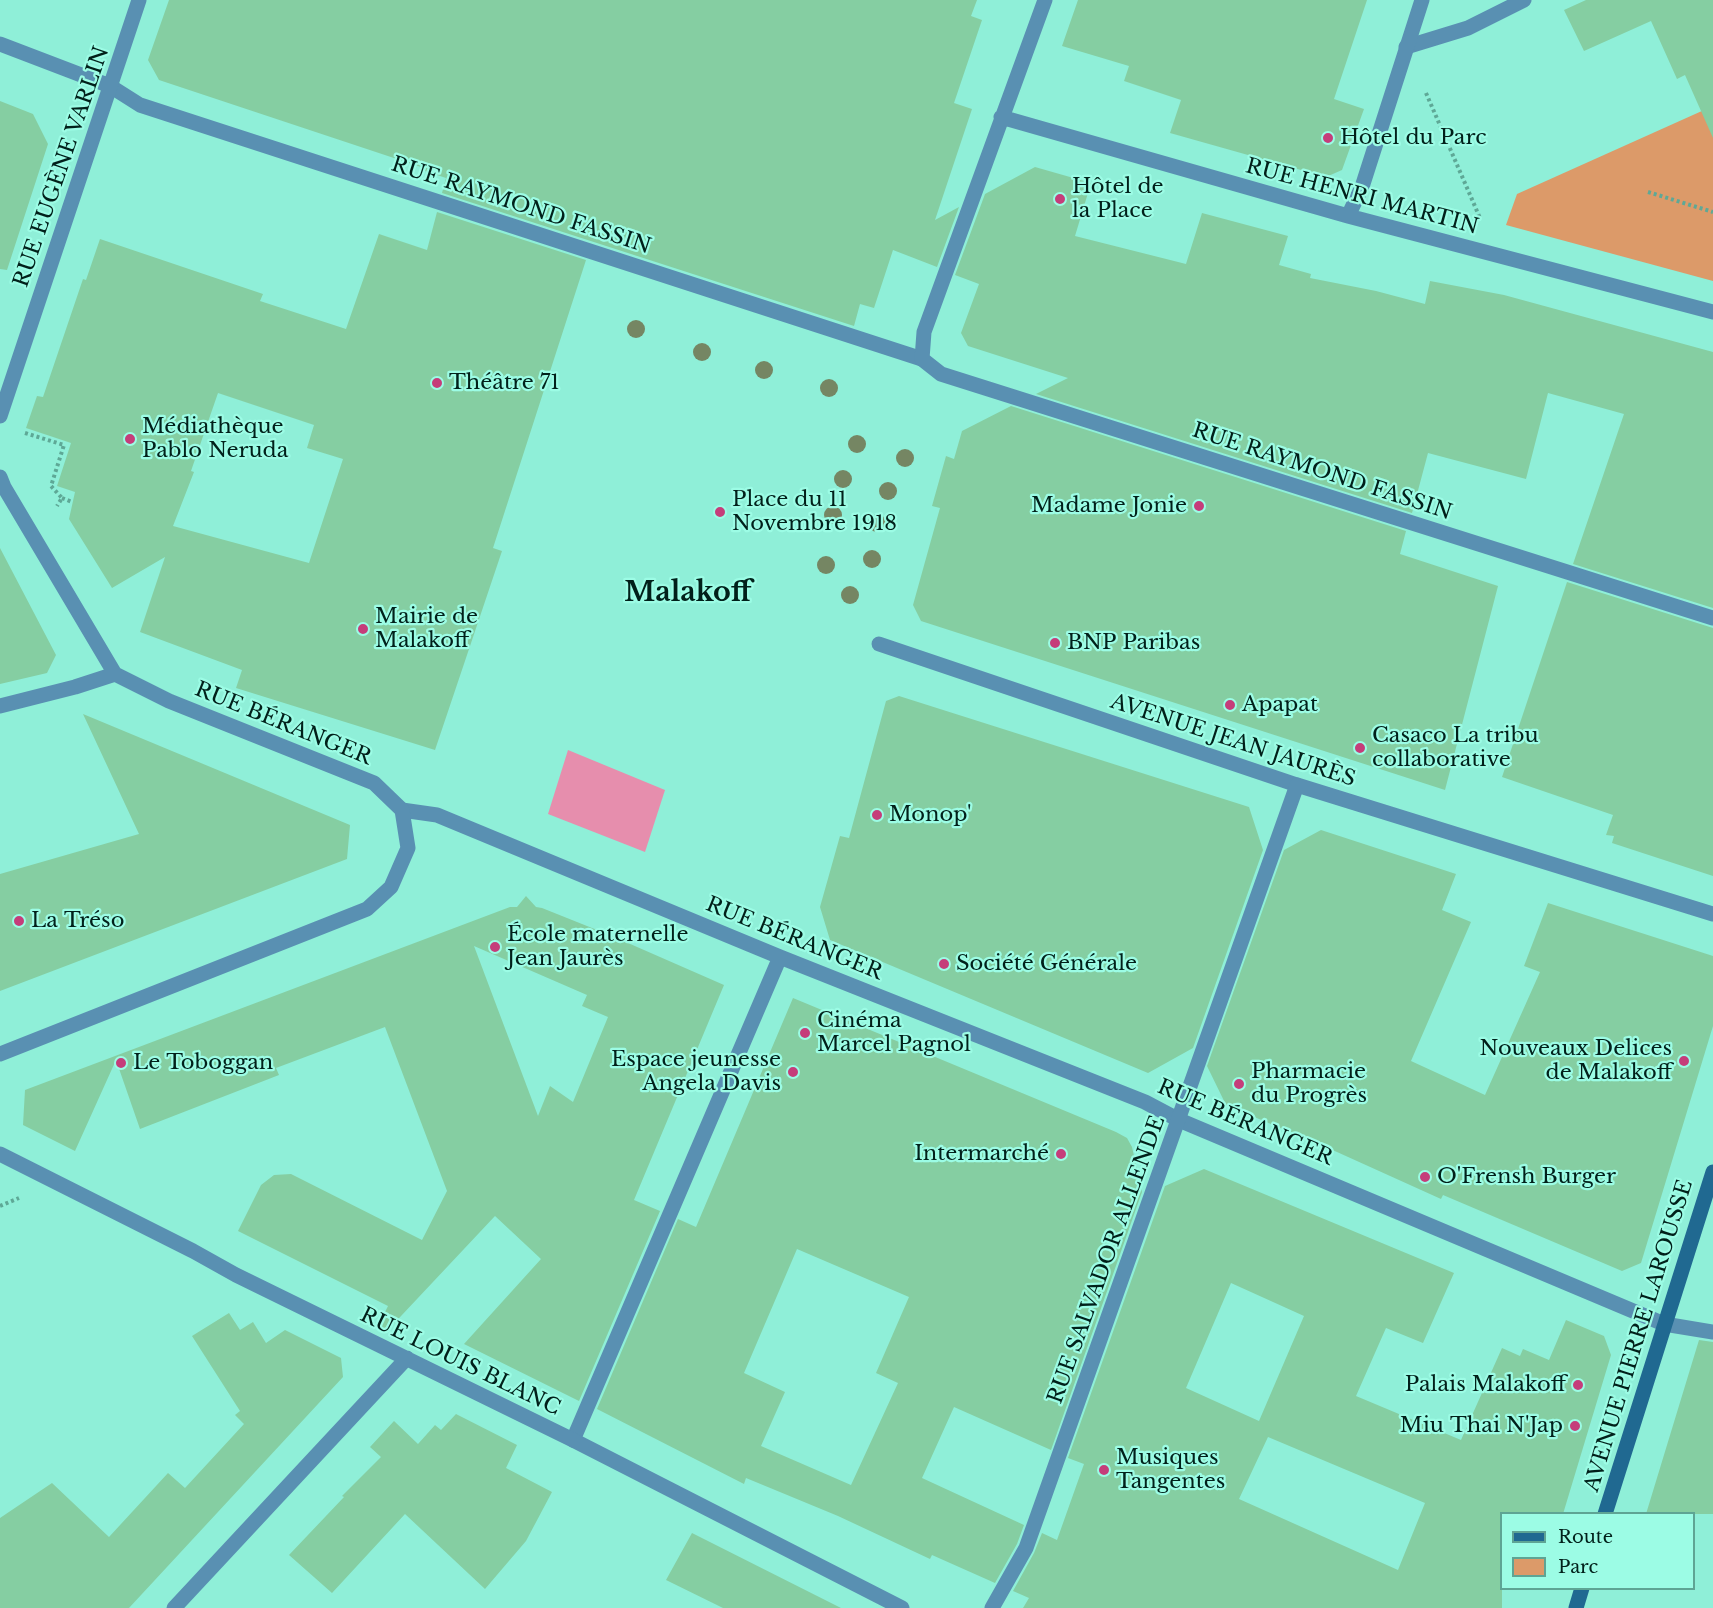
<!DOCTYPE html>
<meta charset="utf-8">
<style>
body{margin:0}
#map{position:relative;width:1713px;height:1608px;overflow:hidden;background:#8fefd8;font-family:"Libre Baskerville",serif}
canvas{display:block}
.legend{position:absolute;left:1500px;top:1512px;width:195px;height:78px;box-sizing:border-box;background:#9cfce5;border:2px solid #5ea494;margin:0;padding:8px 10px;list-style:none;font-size:18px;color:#01201a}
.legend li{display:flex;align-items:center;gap:12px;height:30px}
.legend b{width:30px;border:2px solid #5ea494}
</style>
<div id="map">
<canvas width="1713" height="1608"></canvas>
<ul class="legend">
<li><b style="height:8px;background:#206991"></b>Route</li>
<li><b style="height:16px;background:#dc9a69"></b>Parc</li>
</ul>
</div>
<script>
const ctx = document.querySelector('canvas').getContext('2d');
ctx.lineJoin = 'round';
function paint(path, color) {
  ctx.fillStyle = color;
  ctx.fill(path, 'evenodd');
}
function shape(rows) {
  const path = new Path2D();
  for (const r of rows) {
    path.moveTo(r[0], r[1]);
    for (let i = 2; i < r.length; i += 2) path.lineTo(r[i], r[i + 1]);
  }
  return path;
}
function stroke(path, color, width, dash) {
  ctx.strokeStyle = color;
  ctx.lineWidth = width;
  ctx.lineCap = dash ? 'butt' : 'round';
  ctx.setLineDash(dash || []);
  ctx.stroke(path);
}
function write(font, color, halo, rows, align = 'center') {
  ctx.font = font + ' "Libre Baskerville",serif';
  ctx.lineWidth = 4.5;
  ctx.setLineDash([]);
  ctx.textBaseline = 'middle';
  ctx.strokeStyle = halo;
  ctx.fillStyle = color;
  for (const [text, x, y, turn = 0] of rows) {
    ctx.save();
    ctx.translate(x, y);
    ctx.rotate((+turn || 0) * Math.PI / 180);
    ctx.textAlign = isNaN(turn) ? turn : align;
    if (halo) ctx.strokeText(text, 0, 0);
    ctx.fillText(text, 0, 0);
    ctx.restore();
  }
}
paint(shape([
 [1713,106,1713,281,1506,225,1517,194]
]), '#dc9a69');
paint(shape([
 [568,750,665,790,645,852,548,814]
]), '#e68ead');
paint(shape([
 [169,0,977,0,971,16,982,20,954,103,972,109,935,220,959,207,937,267,893,250,874,308,860,304,854,326,442,193,446,178,422,170,424,168,159,80,148,60],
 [1078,0,1367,0,1334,99,1364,109,1342,170,1326,177,1170,133,1181,100,1124,81,1129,66,1062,46],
 [1586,0,1713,0,1713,138,1685,75,1677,79,1651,21,1584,51,1564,10],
 [0,101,33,114,48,144,7,270,0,269],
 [1035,167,1091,183,1075,236,1186,264,1202,213,1288,236,1279,265,1311,274,1310,278,1376,291,1425,304,1430,281,1504,295,1713,352,1713,608,1573,564,1624,414,1548,393,1526,479,1428,453,1412,513,1036,394,1068,378,968,346,961,333,979,284,955,275,985,194],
 [437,212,586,260,493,548,502,551,435,750,236,688,242,670,140,632,165,557,112,588,69,519,75,492,57,486,71,443,26,428,37,396,43,397,83,279,86,280,100,239,263,294,260,301,346,329,379,234,427,250],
 [218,393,314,425,307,448,343,459,309,563,173,526,194,472,191,471],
 [1011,406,1406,531,1400,554,1498,586,1445,790,921,621,913,605,940,508,932,506,946,456,954,459,962,431],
 [0,548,56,655,47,673,0,684],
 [1567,582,1713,628,1713,876,1612,843,1614,836,1606,835,1613,815,1502,777],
 [899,696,1249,807,1263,850,1193,1048,1148,1073,830,940,820,907,840,836,849,838,886,701],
 [83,714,350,825,347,859,0,991,0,874,139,834],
 [1321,830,1456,874,1442,910,1471,922,1411,1061,1485,1095,1540,972,1524,966,1548,903,1713,956,1713,1026,1641,1263,1622,1271,1443,1195,1441,1199,1337,1152,1226,1105,1207,1066,1284,850],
 [526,896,536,907,542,908,612,936,724,985,634,1200,660,1211,579,1401,464,1344,541,1259,495,1216,386,1332,378,1326,388,1306,238,1231,261,1185,274,1175,291,1174,422,1240,447,1191,385,1027,276,1068,279,1075,140,1129,116,1060,75,1151,23,1125,25,1090,510,907,517,907],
 [474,946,587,995,582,1006,608,1017,573,1102,550,1086,538,1116],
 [793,998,1116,1132,1127,1138,1132,1147,1142,1192,1051,1450,954,1407,922,1478,1024,1525,1017,1544,995,1583,932,1555,930,1559,838,1516,746,1478,744,1484,597,1409,678,1219,696,1227],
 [797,1249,909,1297,876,1373,898,1383,851,1485,761,1446,785,1392,744,1373],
 [1204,1169,1454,1273,1423,1343,1386,1328,1356,1396,1461,1440,1502,1348,1520,1356,1523,1349,1549,1360,1566,1320,1604,1336,1611,1355,1563,1514,1502,1514,1502,1608,1023,1608,1029,1598,1013,1591,1034,1553,1042,1533,1057,1540,1084,1464,1068,1458,1165,1186],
 [1231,1283,1304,1316,1259,1421,1186,1388],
 [1268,1437,1425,1503,1398,1570,1239,1499],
 [229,1313,240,1330,253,1322,266,1343,285,1330,341,1358,343,1377,129,1608,0,1608,0,1518,52,1483,109,1537,168,1473,185,1488,244,1424,235,1415,240,1411,192,1336],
 [1699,1340,1713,1342,1713,1514,1646,1514],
 [456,1414,517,1445,506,1468,552,1492,526,1541,485,1589,405,1514,332,1593,289,1555,344,1497,342,1496,381,1457,370,1447,394,1421,418,1444,435,1425,441,1430],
 [692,1533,841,1608,723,1608,666,1580]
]), '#85cea2');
stroke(shape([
 [1426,93,1480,218],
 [1648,192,1713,212],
 [25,433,64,445,51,486,62,498,57,506],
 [62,498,72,502],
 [0,1206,19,1198]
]), '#5ea896', 4, [3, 3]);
stroke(shape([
 [1406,47,1468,28,1524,0]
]), '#5990b2', 15);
stroke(shape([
 [110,86,140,105,922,359],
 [879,644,1297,785],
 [402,810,437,815,780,957,1145,1102,1179,1120,1664,1324],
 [573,1440,780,957]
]), '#5990b2', 15);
stroke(shape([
 [1045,0,924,332,922,359,941,374,1713,618],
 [0,44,110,86],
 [1001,117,1348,216,1713,312],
 [1348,216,1362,187,1422,0],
 [0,416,139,0],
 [0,477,4,487,115,674,169,701,374,783,402,810,408,848,391,887,367,909,0,1054],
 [0,706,75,687,115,674],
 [0,1154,193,1251,236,1275,573,1440,902,1608],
 [1664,1324,1713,1332],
 [174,1608,407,1358],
 [992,1608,1026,1548,1297,785,1713,914]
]), '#5990b2', 15);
stroke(shape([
 [1605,1514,1713,1172],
 [1576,1608,1582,1588]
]), '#206991', 15);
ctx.fillStyle = '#758663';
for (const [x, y] of [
 [636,329],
 [702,352],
 [764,370],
 [829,388],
 [857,444],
 [905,458],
 [843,479],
 [888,491],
 [833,515],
 [877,523],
 [872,559],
 [826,565],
 [850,595]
]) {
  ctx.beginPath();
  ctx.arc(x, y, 9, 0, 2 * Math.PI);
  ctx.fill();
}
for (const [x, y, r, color] of [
 [1328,138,6,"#c53d7a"],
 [1060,199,6,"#c53d7a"],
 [437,383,6,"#c53d7a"],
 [130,439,6,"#c53d7a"],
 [1199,506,6,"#c53d7a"],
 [720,512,6,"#c53d7a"],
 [363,629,6,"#c53d7a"],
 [1055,643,6,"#c53d7a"],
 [1230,705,6,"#c53d7a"],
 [1360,748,6,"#c53d7a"],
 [877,815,6,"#c53d7a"],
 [19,921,6,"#c53d7a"],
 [495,947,6,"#c53d7a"],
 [944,964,6,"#c53d7a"],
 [805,1033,6,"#c53d7a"],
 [1684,1061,6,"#c53d7a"],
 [121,1063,6,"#c53d7a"],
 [793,1072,6,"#c53d7a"],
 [1239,1084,6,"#c53d7a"],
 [1061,1154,6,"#c53d7a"],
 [1425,1177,6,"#c53d7a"],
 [1578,1385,6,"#c53d7a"],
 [1575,1426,6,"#c53d7a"],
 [1104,1470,6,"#c53d7a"]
]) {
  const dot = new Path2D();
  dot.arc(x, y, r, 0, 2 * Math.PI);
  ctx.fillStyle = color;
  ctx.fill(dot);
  stroke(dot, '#9cfce5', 2);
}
write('21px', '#01201a', '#9cfce5', [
 ["Hôtel du Parc",1340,138],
 ["Hôtel de",1072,187],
 ["la Place",1072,211],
 ["Théâtre 71",449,383],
 ["Médiathèque",142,427],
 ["Pablo Neruda",142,451],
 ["Place du 11",732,500],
 ["Novembre 1918",732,524],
 ["Madame Jonie",1187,506,"right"],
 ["Mairie de",375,617],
 ["Malakoff",375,641],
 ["BNP Paribas",1067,643],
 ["Apapat",1242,705],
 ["Casaco La tribu",1372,736],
 ["collaborative",1372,760],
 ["Monop'",889,815],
 ["La Tréso",31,921],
 ["École maternelle",507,935],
 ["Jean Jaurès",507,959],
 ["Société Générale",956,964],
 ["Cinéma",817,1021],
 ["Marcel Pagnol",817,1045],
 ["Nouveaux Delices",1672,1049,"right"],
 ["de Malakoff",1672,1073,"right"],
 ["Espace jeunesse",781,1060,"right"],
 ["Angela Davis",781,1084,"right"],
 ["Le Toboggan",133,1063],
 ["Pharmacie",1251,1072],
 ["du Progrès",1251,1096],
 ["Intermarché",1049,1154,"right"],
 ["O'Frensh Burger",1437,1177],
 ["Palais Malakoff",1566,1385,"right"],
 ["Miu Thai N'Jap",1563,1426,"right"],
 ["Musiques",1116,1458],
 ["Tangentes",1116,1482]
], 'left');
write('21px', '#01201a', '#9cfce5', [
 ["RUE EUGÈNE VARLIN",62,167,-71],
 ["RUE HENRI MARTIN",1362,197,15],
 ["RUE RAYMOND FASSIN",521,206,18],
 ["RUE RAYMOND FASSIN",1322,472,18],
 ["RUE BÉRANGER",283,724,22],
 ["AVENUE JEAN JAURÈS",1233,741,18],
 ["RUE BÉRANGER",794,939,22],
 ["RUE BÉRANGER",1245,1123,23],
 ["RUE SALVADOR ALLENDE",1107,1260,-70],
 ["AVENUE PIERRE LAROUSSE",1639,1336,-73],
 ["RUE LOUIS BLANC",460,1362,26]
]);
write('bold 27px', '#01201a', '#9cfce5', [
 ["Malakoff",688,593]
]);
</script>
